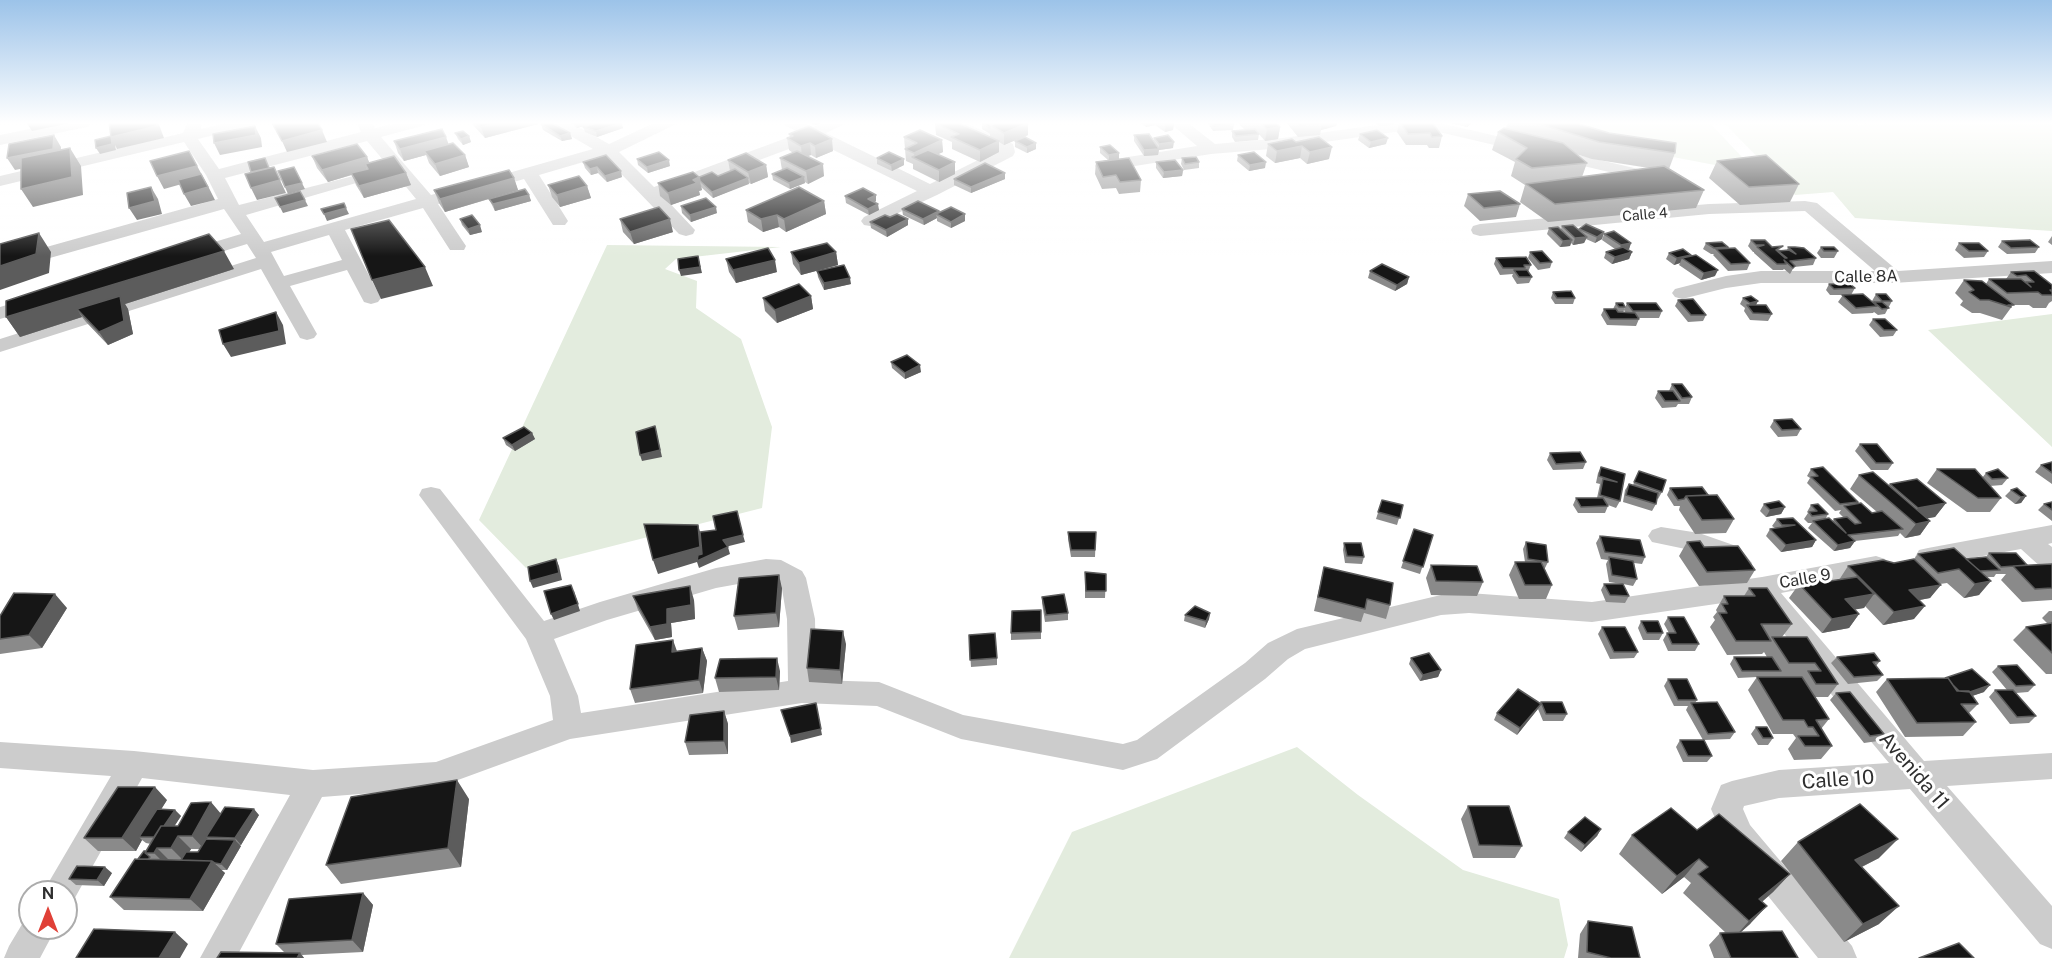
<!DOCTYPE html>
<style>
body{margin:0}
#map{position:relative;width:2052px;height:958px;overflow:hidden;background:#fff;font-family:"Public Sans",sans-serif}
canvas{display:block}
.north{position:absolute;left:18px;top:880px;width:60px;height:60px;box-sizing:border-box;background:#fff;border:2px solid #acacac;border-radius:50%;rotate:0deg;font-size:16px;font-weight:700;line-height:24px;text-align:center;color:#2f2f2f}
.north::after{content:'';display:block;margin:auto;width:21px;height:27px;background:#e04037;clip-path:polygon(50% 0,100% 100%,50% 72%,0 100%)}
</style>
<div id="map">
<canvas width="2052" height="958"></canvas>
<div class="north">N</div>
</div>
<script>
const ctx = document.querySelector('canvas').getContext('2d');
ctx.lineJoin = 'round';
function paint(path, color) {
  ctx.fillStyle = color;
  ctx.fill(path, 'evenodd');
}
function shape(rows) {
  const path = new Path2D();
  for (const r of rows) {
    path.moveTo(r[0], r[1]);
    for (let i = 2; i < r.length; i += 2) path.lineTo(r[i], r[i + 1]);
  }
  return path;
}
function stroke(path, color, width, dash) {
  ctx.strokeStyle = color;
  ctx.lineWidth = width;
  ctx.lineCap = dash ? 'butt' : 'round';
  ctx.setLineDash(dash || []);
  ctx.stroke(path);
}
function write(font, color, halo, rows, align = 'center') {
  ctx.font = font + ' "Public Sans",sans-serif';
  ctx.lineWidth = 6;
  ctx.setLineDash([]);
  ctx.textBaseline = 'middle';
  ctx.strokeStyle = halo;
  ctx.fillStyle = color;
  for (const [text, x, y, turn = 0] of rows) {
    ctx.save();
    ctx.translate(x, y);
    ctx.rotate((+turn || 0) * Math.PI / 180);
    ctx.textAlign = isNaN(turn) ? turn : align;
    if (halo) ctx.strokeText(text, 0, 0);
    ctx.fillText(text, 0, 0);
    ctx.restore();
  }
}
paint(shape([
 [1555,122,1709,122,1757,173,1652,153],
 [1723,122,1855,122,1857,126,1870,122,2052,122,2052,231,1855,218,1833,192,1795,195],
 [607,245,781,247,676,259,665,269,697,281,696,308,741,339,772,427,762,508,526,568,479,520],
 [2052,314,2052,447,1928,330],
 [1297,747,1358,795,1463,870,1559,899,1568,945,1564,958,1009,958,1072,832]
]), '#e3ecde');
paint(shape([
 [65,122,95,122,87,127,0,145,0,135,65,122],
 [188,122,200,122,202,125,201,129,230,122,257,122,255,125,198,139,219,169,361,132,357,124,359,122,371,122,375,128,402,122,427,122,425,125,381,137,431,195,593,149,552,125,550,122,569,122,609,144,656,122,676,122,674,125,619,152,654,187,800,133,784,125,782,122,802,122,813,127,825,122,845,122,843,125,826,133,930,184,998,150,945,125,943,122,963,122,1013,144,1015,152,1013,156,937,195,870,226,864,225,861,221,864,217,917,191,813,140,663,196,695,230,693,234,686,236,679,234,604,156,539,175,568,221,565,225,553,225,524,179,438,204,466,246,464,250,450,250,423,208,345,230,381,298,378,302,371,304,364,302,347,270,290,286,317,334,314,338,307,340,300,338,261,269,0,352,0,339,256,258,247,244,188,262,181,260,179,256,181,252,241,234,224,209,0,272,0,260,218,199,206,175,184,142,0,186,0,176,183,133,188,122],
 [367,141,389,167,239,205,225,178,367,141],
 [394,172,416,199,264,242,246,215,394,172],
 [329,235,342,260,284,276,271,252,329,235],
 [1169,122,1187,122,1215,144,1283,138,1399,122,1436,122,1660,174,1666,175,1669,179,1666,183,1660,184,1422,128,1283,148,1211,154,1103,171,1097,170,1095,166,1097,162,1103,161,1197,146,1169,122],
 [1805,201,1817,203,1898,271,2052,261,2052,273,1893,283,1761,283,1726,288,1682,299,1675,297,1672,293,1675,289,1726,276,1761,271,1875,271,1805,211,1709,214,1480,236,1473,234,1471,230,1473,226,1480,224,1709,204,1805,201],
 [37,296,44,298,47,302,44,306,0,319,0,307,37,296],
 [431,487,440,489,544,621,600,602,716,568,766,559,781,560,802,571,806,578,815,619,816,680,879,682,963,715,1123,744,1137,740,1245,663,1268,643,1297,629,1441,595,1469,593,1592,602,1762,577,1876,556,1885,559,1889,566,1885,573,1781,593,1924,761,2052,753,2052,779,1947,786,2052,906,2052,949,2040,944,1910,789,1779,798,1744,806,1743,809,1750,825,1852,946,1857,958,1818,958,1727,845,1711,809,1721,785,1732,781,1779,770,1889,763,1821,682,1757,598,1592,622,1469,613,1441,615,1305,649,1288,659,1265,679,1157,759,1123,770,961,739,877,706,802,703,570,739,436,788,322,797,236,958,200,958,290,795,142,778,72,903,66,905,66,892,43,892,111,776,0,768,0,742,134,751,313,770,436,762,553,720,550,696,526,639,419,495,422,489,431,487],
 [766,579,775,579,781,583,787,619,788,681,581,713,578,696,554,639,607,620,716,588,766,579],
 [2052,525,2052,543,2048,544,2052,547,2052,572,2043,569,2021,549,1928,566,1919,564,1915,557,1919,550,1928,548,2052,525],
 [1661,527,1699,533,1739,547,1752,563,1748,570,1739,573,1730,570,1721,561,1695,551,1652,542,1648,536,1652,530,1661,527],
 [30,915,30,928,56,928,40,958,4,958,9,946,27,916,30,915]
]), '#ccc');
paint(shape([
 [472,122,537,122,538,124,485,138,474,126],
 [570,122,620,122,623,128,597,137,585,132,583,127,591,124,577,128],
 [808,122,824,122,815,125],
 [1139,122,1174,122,1173,130,1165,132,1155,125,1146,127],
 [1207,122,1233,122,1234,124,1233,130,1213,131],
 [1237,122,1275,122,1280,127,1278,139,1265,141,1259,134,1258,140,1235,142,1232,137,1232,131,1245,130],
 [1286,122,1337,122,1336,126,1321,130,1320,135,1298,137],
 [1377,122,1396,122,1393,125,1380,126,1376,124],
 [1399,122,1432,122,1442,136,1439,148,1429,148,1427,145,1406,145,1397,132],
 [1451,122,1473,122,1467,127,1450,123],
 [1508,122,1573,122,1675,153,1669,169,1704,190,1696,208,1548,222,1520,202,1525,185,1511,176,1515,162,1492,150,1498,132,1506,128],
 [1576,154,1592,159,1649,168,1582,177,1587,163],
 [935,123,990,137,990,134,982,129,982,123,1028,135,1025,137,1036,149,1027,153,1015,147,1015,141,1020,138,1004,145,999,142,999,152,980,162,952,149,952,142,936,135],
 [541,124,570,133,572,139,562,141,543,130],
 [455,133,469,136,471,142,463,145,458,139],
 [789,134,833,151,816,158,811,155,807,156,824,176,808,184,805,182,805,183,790,189,773,180,772,174,782,170,780,158,793,153,789,150,787,138,790,137],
 [1360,134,1386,144,1369,148,1358,140],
 [1134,135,1154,141,1154,138,1173,148,1159,150,1158,155,1144,156,1134,141],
 [904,137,942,140,943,152,937,154,955,174,939,182,913,169,913,164,906,161],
 [394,141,449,144,465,155,469,167,440,176,429,163,426,155,404,161,398,153],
 [1296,142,1329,159,1307,164,1300,158,1275,163,1266,156,1268,144],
 [1100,147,1119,159,1114,160,1141,180,1140,192,1119,194,1116,188,1102,189,1095,174,1096,162,1108,160,1100,153],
 [1238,155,1265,168,1249,171,1237,161],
 [312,156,367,157,369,163,406,173,411,185,364,198,356,185,352,175,328,182,317,168],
 [877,158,904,165,892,171,877,164],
 [1182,158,1199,162,1199,168,1184,170,1181,164],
 [637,159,670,166,648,173,638,165],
 [728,160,766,165,768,177,751,184,749,183,713,198,701,187,702,190,699,191,700,195,671,205,660,196,658,183,699,177,718,176,730,171],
 [1717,161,1799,184,1790,202,1740,205,1709,178],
 [583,162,622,177,607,182,598,173,591,175,585,168],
 [1156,162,1183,170,1182,176,1163,178,1156,168],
 [514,178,518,190,529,195,531,201,495,211,489,199,445,212,439,203,434,190],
 [954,179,1005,179,971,193,954,185],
 [548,185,587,186,591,198,560,207,552,197],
 [1468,194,1520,204,1516,217,1480,221,1464,206],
 [876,195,876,201,875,202,879,210,869,215,846,203,845,196],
 [824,201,826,214,786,232,779,227,763,232,748,222,746,210],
 [681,206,717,213,691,222,682,213],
 [902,209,939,211,939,213,965,214,965,221,951,228,937,221,937,218,924,225,903,215],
 [460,219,482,232,470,235,462,225],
 [620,219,673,232,634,244,623,232],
 [870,222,908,225,887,237,871,228],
 [1562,226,1579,230,1579,229,1604,232,1602,239,1595,243,1586,239,1584,243,1573,245,1571,243,1570,246,1560,247,1547,234,1549,228,1561,229],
 [1604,234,1631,243,1629,249,1627,249,1632,252,1629,259,1612,264,1604,258,1606,252,1615,249,1602,240],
 [2052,236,2052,245,2048,242],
 [1751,240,1781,250,1787,250,1788,247,1816,258,1813,265,1794,267,1790,274,1784,269,1783,270,1773,270,1754,253,1754,252,1753,252,1748,246],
 [2002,241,2039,247,2035,253,2007,254,1998,247],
 [1706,243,1728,247,1727,249,1750,263,1747,270,1728,271,1713,255,1714,254,1711,254,1703,249],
 [1959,243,1988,251,1984,257,1964,258,1955,250],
 [1821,247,1838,251,1834,258,1821,258,1817,253],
 [791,252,836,252,838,265,801,275,793,264],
 [1530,252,1552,262,1550,268,1538,270,1528,258],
 [1669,253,1691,255,1690,256,1715,276,1701,280,1679,265,1680,263,1674,265,1666,259],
 [1496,258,1531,265,1528,272,1532,277,1529,283,1517,284,1512,276,1513,274,1500,275,1494,264],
 [726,259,777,272,736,283,729,272],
 [234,269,125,304,128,309,133,334,108,345,86,322,82,317,20,337,6,317],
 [817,271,851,284,824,290,818,277],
 [1370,271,1409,277,1407,284,1395,291,1368,278],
 [2034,271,2052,285,2052,301,2049,303,2046,308,2033,308,2029,305,2013,305,2002,320,1980,313,1972,313,1960,305,1963,301,1955,293,1964,280,1986,284,1989,279,2006,279,2011,272],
 [1829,284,1855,288,1851,295,1874,304,1872,301,1876,294,1892,301,1885,314,1878,315,1874,312,1873,313,1852,314,1838,302,1843,295,1830,295,1826,290],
 [1553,292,1575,298,1573,304,1555,304,1551,298],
 [811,296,813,309,777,323,765,311,763,298],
 [1743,298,1758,301,1756,305,1772,314,1768,321,1750,320,1744,311,1745,308,1740,304],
 [1678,300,1706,315,1703,321,1688,322,1675,306],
 [1616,303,1625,307,1623,313,1626,313,1624,310,1627,303,1662,311,1659,318,1638,318,1639,319,1636,326,1607,325,1601,315,1604,309,1613,309],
 [1873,319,1897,330,1893,336,1880,337,1869,325],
 [891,362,921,372,905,379,892,368],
 [1672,384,1692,397,1689,404,1678,404,1676,407,1662,408,1655,398,1658,391,1669,391],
 [1774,420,1801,429,1797,436,1778,437,1770,427],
 [532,433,535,439,515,451,506,445,503,438],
 [1860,444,1893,463,1888,470,1871,470,1855,451],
 [1550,453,1586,462,1583,469,1553,470,1547,460],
 [2052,462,2052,484,2035,472,2041,465],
 [1601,467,1620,501,1616,508,1608,505,1608,506,1605,513,1578,513,1573,505,1576,498,1597,498,1600,484,1596,483,1598,473],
 [1811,469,1858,502,1856,504,1872,513,1877,512,1850,489,1859,475,1889,485,1890,484,1946,503,1935,517,1927,518,1930,521,1920,535,1905,538,1900,533,1898,536,1855,541,1850,548,1834,551,1808,528,1812,523,1808,523,1804,519,1808,513,1807,512,1811,505,1828,514,1826,518,1833,521,1834,519,1844,518,1839,513,1841,510,1835,511,1807,483,1810,478,1807,476],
 [1937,469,1982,478,1986,473,2008,478,2002,485,1990,486,2001,498,1990,512,1967,512,1927,483],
 [1639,471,1662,492,1658,499,1657,498,1656,504,1652,511,1623,502,1625,490,1629,484,1633,485],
 [1670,488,1708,495,1734,519,1726,533,1695,534,1679,510,1680,506,1674,506,1667,495],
 [2011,490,2026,496,2021,503,2015,504,2005,496],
 [1382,500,1403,505,1397,525,1376,519],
 [2052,502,2052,521,2038,510,2044,504],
 [1764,504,1785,507,1781,514,1766,517,1760,511],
 [1793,518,1816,540,1812,547,1781,552,1766,536,1770,529,1775,528,1772,526,1777,519],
 [1414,529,1433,535,1420,574,1401,568],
 [1068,532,1096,532,1095,557,1071,557,1068,539],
 [1600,536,1645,557,1642,564,1634,563,1637,579,1633,586,1623,584,1629,596,1625,603,1606,602,1601,590,1604,584,1622,584,1609,582,1606,564,1608,560,1601,559,1596,543],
 [1526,542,1548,562,1545,568,1544,568,1552,585,1546,599,1519,599,1509,575,1515,562,1525,562,1523,549],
 [1687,542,1704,547,1755,570,1747,583,1699,586,1679,556],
 [1344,543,1364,557,1362,564,1345,563,1343,550],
 [1989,553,2027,565,2052,564,2052,600,2022,602,2001,580,2006,574,1996,574,1994,577,1986,577,1979,595,1964,598,1947,583,1940,584,1930,598,1919,600,1914,619,1883,625,1865,606,1864,608,1854,609,1859,614,1849,628,1822,633,1789,598,1799,584,1830,581,1839,580,1848,566,1894,563,1914,559,1918,554,1966,559,1986,557],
 [1431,565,1483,582,1477,596,1431,595,1426,578],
 [1324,567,1390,605,1386,619,1364,613,1361,622,1314,611],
 [1085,572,1106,574,1105,598,1085,598],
 [782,588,779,627,738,630,734,616],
 [1749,588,1792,624,1782,637,1807,637,1838,684,1828,697,1815,697,1829,719,1821,729,1832,746,1821,759,1794,760,1788,749,1796,738,1793,734,1773,734,1748,690,1757,677,1738,678,1730,664,1734,657,1767,657,1764,652,1762,654,1727,655,1710,627,1715,620,1713,617,1717,612,1716,610,1724,596,1744,596],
 [633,596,694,600,695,619,671,623,672,637,655,640,638,610],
 [1042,597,1068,613,1068,620,1045,622,1042,603],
 [67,608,42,648,0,654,0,616],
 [2049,611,2052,611,2052,674,2046,674,2013,640,2026,627,2048,624,2042,618],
 [1210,613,1209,619,1205,628,1184,621,1185,615],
 [1668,617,1699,644,1695,651,1668,651,1663,640,1667,633,1669,633,1664,624],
 [1641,621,1663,633,1659,640,1643,640,1638,628],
 [1602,627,1638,652,1634,658,1610,659,1598,634],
 [1041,632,1041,639,1011,640,1011,633],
 [969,635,997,658,997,665,971,667],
 [846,644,842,684,809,682,807,668],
 [702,648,707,661,703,693,635,703,630,689,677,651],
 [1837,657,1880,661,1876,666,1883,675,1877,681,1848,684,1831,663],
 [1411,658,1441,670,1438,677,1420,681,1409,664],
 [1998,666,2035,685,2028,692,2016,693,2036,716,2029,723,2010,724,1989,697,1995,690,2007,690,1992,672],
 [780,671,779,690,719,692,715,678],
 [1668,679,1697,700,1695,703,1735,732,1730,739,1704,740,1712,756,1707,762,1683,762,1676,747,1680,740,1703,740,1686,710,1688,706,1674,706,1664,686],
 [1887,679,1984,692,1972,696,1978,704,1969,713,1976,722,1963,736,1905,737,1876,692],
 [1836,693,1884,734,1878,741,1864,743,1830,700],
 [1541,702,1567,714,1563,721,1543,721,1538,709,1517,735,1494,720,1497,713,1541,704],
 [724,711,728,724,728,754,689,755,685,742],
 [1756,727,1773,738,1768,745,1758,745,1751,734],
 [469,799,461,867,341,884,326,865],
 [167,800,161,809,175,810,181,816,174,826,178,826,221,814,259,815,241,845,239,845,241,846,227,870,221,870,225,873,203,911,124,910,110,897,139,859,146,851,151,844,146,843,142,840,136,851,98,851,84,838],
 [191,849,200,849,198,852,189,852],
 [1468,806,1522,846,1515,858,1473,858,1461,819],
 [1601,829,1597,836,1581,852,1564,838,1568,832],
 [1697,830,1790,874,1773,892,1762,902,1750,924,1740,933,1798,958,1714,958,1709,945,1720,933,1726,933,1683,893,1691,883,1684,877,1662,894,1619,854,1632,835],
 [1798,842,1879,858,1862,867,1879,924,1844,942,1781,861],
 [112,873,104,886,76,885,69,879],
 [363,893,373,905,363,952,302,955,304,958,217,958,285,953,276,944],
 [1588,921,1640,958,1578,958,1580,934]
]), '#8a8a8a');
paint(shape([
 [26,122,75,122,32,131],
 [156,122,158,122,164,138,117,149,115,145,116,150,100,154,96,148,111,137],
 [499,122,537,122,538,124,485,138,481,127],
 [575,122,600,122,577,128],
 [815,122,824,122,815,125],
 [1146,122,1155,122,1155,125,1146,127],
 [1166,122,1174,122,1173,130,1165,132],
 [1319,122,1337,122,1336,126,1321,130,1322,123],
 [1468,122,1473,122,1467,127],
 [622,123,623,128,597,137,596,131],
 [1028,123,1028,135,1004,145,1004,133],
 [255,126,261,138,262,147,220,155,214,143],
 [1280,127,1278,139,1265,141,1267,129],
 [322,130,327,142,287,152,282,141],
 [570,133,572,139,562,141,560,136],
 [54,135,61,147,60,161,15,170,7,158],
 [469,136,471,142,463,145,461,139],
 [446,137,450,148,424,151,426,155,404,161,400,149],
 [1388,138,1386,144,1369,148,1371,142],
 [832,139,833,151,816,158,815,146],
 [942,140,943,152,922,162,915,158,914,153],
 [999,141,999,152,980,162,980,150],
 [1174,142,1173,148,1159,150,1159,144],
 [810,143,811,155,802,158,801,146],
 [1036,143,1036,149,1027,153,1027,147],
 [1302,146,1300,158,1275,163,1277,151],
 [1332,147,1329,159,1307,164,1310,152],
 [70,148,81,166,83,195,33,207,21,189],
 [1159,149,1158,155,1144,156,1144,150],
 [189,151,208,186,215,200,191,206,184,194,203,178,164,189,157,176],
 [1119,153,1119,159,1109,161,1109,155],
 [465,155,469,167,440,176,435,164],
 [367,157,372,169,365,164,367,170,328,182,322,170],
 [904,159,904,165,892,171,891,165],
 [669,160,670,166,648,173,647,167],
 [955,162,955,174,939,182,939,170],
 [1266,162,1265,168,1249,171,1250,165],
 [823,164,824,176,808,184,806,171],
 [766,165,768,177,751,184,748,172],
 [274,167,286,193,257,200,251,188],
 [597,167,598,173,591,175,590,169],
 [1183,170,1182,176,1163,178,1164,172],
 [621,171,622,177,607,182,605,176],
 [406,173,411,185,364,198,359,186],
 [1005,173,1005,179,971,193,971,187],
 [699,177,702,190,699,191,700,195,671,205,668,193,693,180],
 [804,177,805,183,790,189,789,183],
 [514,178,518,190,445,212,440,199],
 [748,178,749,184,713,198,712,192],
 [302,183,305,189,288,194,285,187],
 [587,186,591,198,560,207,557,195],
 [151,187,158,199,162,214,137,220,129,208],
 [529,195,531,201,495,211,493,204],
 [876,195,876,201,869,205,868,199],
 [305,200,308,206,283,213,280,207],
 [824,201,826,214,786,232,784,219],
 [878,204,879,210,869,215,868,209],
 [716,207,717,213,691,222,690,215],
 [346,208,349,214,327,221,324,214],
 [939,211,939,216,936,214,937,218,924,225,923,219],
 [965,214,965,221,951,228,951,222],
 [777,215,779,227,763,232,761,219],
 [670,219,673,232,634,244,630,232],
 [908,219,908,225,887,237,886,230],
 [480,225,482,232,470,235,468,229],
 [1604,232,1602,239,1595,243,1597,237],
 [39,233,51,252,49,273,0,290,0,266],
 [1587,237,1584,243,1573,245,1575,238],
 [1572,240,1570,246,1560,247,1563,241],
 [1631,243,1629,249,1619,252,1621,245],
 [224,251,234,269,125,304,128,309,133,334,108,345,99,332,77,309,82,317,20,337,6,317],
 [836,252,838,265,801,275,799,263],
 [1632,252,1629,259,1612,264,1615,257],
 [1691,255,1688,261,1682,258,1680,263,1674,265,1677,258],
 [698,256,702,273,681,276,679,270],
 [775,260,777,272,736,283,733,270],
 [425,267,433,286,381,299,372,280],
 [1718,270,1715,276,1701,280,1704,273],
 [1409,277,1407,284,1395,291,1397,285],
 [850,278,851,284,824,290,824,283],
 [811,296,813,309,777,323,775,310],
 [1758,301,1754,308,1749,306,1750,303],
 [276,312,283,325,286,344,231,357,223,344],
 [920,365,921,372,905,379,905,373],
 [655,426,662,457,642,461,640,455],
 [532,433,535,439,515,451,512,445],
 [2026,496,2021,503,2015,504,2021,497],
 [1946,503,1935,517,1912,521,1910,519,1918,508],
 [1785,507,1781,514,1766,517,1770,510],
 [1930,521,1920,535,1905,538,1916,524],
 [698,525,702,539,728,547,730,554,699,568,697,562,658,574,653,560],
 [743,535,745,542,725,547,723,540],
 [1816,540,1812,547,1781,552,1786,545],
 [1855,541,1850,548,1834,551,1838,545],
 [556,559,559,566,562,580,533,588,530,581],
 [779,575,782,588,779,627,776,613],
 [1991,581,1979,595,1964,598,1975,584],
 [1941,585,1930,598,1899,604,1909,590],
 [690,586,694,600,695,619,671,623,672,637,655,640,650,627],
 [574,591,580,611,554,620,551,614],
 [55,594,67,608,42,648,29,635],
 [1874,594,1864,608,1835,613,1845,599],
 [1925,606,1914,619,1883,625,1894,612],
 [1210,613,1209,619,1205,628,1206,621],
 [1859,614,1849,628,1822,633,1832,619],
 [843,631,846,644,842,684,840,670],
 [673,640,678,654,672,652],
 [702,648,707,661,703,693,699,680],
 [777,658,780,671,779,690,776,677],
 [1441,670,1438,677,1420,681,1423,675],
 [1990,685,1984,692,1957,701,1963,694],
 [816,703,822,735,791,743,790,736],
 [1541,704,1537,710,1517,735,1520,728],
 [724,711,728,724,728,754,724,741],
 [457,780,469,799,461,867,448,848],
 [155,787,167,800,144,837,139,837,142,840,136,851,122,838],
 [211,802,222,815,206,837,209,840,204,849,192,836],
 [254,809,259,815,241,845,235,838],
 [175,810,181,816,163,844,157,837],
 [1601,829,1597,836,1581,852,1585,845],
 [178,836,191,849,184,861,171,848],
 [1898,839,1879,858,1837,879,1855,860],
 [235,840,241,846,227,870,221,864],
 [157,848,170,861,167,866,154,853],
 [1699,859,1684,877,1662,894,1677,876],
 [212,861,225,873,203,911,190,899],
 [105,867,112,873,104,886,97,880],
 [1790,874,1773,892,1743,918,1759,899],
 [363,893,373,905,363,952,352,940],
 [1767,906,1750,924,1733,939,1749,921],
 [1899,906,1879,924,1844,942,1863,924],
 [175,932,188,944,180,958,159,958],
 [300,953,304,958,297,958]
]), '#5c5c5c');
const building = shape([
 [109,122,156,122,157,126,111,137,109,122],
 [279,122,317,122,322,130,282,141,272,123,279,122],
 [476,122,499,122,481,127,476,122],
 [550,122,570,133,560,136,541,124,550,122],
 [600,122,620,122,622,123,596,131,583,127,600,122],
 [939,122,956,122,999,141,980,150,951,137,959,134,935,123,939,122],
 [986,122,998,122,990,125,990,128,982,123,986,122],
 [1000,122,1025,122,1028,123,1004,133,990,125,1000,122],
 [1211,122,1233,122,1234,124,1214,126,1211,122],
 [1259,122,1275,122,1280,127,1267,129,1259,122],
 [1297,122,1321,122,1322,123,1300,125,1297,122],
 [1400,122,1432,122,1442,136,1432,137,1430,133,1408,134,1400,122],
 [1533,122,1573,122,1609,133,1676,143,1675,153,1599,142,1533,122],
 [255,126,256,135,214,143,213,134,255,126],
 [809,126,832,139,815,146,810,143,801,146,787,138,793,136,789,134,809,126],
 [1504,128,1563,143,1587,163,1532,168,1516,159,1527,148,1498,132,1504,128],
 [442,129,446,137,400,149,394,141,442,129],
 [1255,129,1259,134,1236,136,1232,131,1255,129],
 [920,130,942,140,914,153,905,149,917,143,904,137,920,130],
 [1377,130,1388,138,1371,142,1360,134,1377,130],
 [463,131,469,136,461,139,455,133,463,131],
 [1149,134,1159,149,1144,150,1134,135,1149,134],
 [54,135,53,149,7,158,9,144,54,135],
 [1168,135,1174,142,1159,144,1154,138,1168,135],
 [111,136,112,144,96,148,95,140,111,136],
 [1025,137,1036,143,1027,147,1015,141,1025,137],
 [1319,137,1332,147,1310,152,1302,146,1277,151,1268,144,1292,139,1296,142,1319,137],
 [453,143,465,155,435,164,424,151,453,143],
 [357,144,367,157,322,170,312,156,357,144],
 [1110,145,1119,153,1109,155,1100,147,1110,145],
 [70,148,72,177,21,189,21,158,70,148],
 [928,150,955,162,939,170,912,157,928,150],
 [189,151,197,166,157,176,150,161,189,151],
 [797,151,823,164,806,171,780,158,797,151],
 [659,152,669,160,647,167,637,159,659,152],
 [889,152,904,159,891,165,877,158,889,152],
 [1254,152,1266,162,1250,165,1238,155,1254,152],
 [746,153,766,165,748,172,728,160,746,153],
 [606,155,621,171,605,176,597,167,590,169,583,162,606,155],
 [1766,155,1799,184,1749,187,1717,161,1766,155],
 [394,156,406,173,359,186,351,173,368,169,365,164,394,156],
 [1196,157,1199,162,1185,164,1182,158,1196,157],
 [265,158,269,168,251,172,248,162,265,158],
 [1129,158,1141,180,1120,182,1116,175,1103,177,1096,162,1129,158],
 [1175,160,1183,170,1164,172,1156,162,1175,160],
 [985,163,1005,173,971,187,954,179,985,163],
 [1664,166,1704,190,1555,204,1526,184,1664,166],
 [274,167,280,180,251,188,245,174,274,167],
 [294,167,302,183,285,187,278,171,294,167],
 [787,168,804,177,789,183,772,174,787,168],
 [735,169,748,178,712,192,700,181,699,177,697,178,712,172,718,176,735,169],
 [509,170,514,178,440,199,434,190,509,170],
 [693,172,699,177,693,180,697,183,668,193,658,183,693,172],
 [201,174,208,187,184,194,178,180,201,174],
 [579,176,587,186,557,195,548,185,579,176],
 [151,187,155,201,129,208,127,193,151,187],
 [799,187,824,201,784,219,777,215,761,219,746,210,799,187],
 [863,188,876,195,868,199,878,204,868,209,845,196,863,188],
 [525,189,529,195,493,204,489,199,525,189],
 [300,191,305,200,280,207,275,198,300,191],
 [1500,191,1520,204,1484,208,1468,194,1500,191],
 [706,198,716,207,690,215,681,206,706,198],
 [918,201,939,211,923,219,902,209,918,201],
 [344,203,346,208,324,214,321,209,344,203],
 [659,207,670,219,630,232,620,219,659,207],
 [951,207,965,214,951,222,936,214,951,207],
 [897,214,908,219,886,230,870,222,885,215,890,217,897,214],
 [472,215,480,225,468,229,460,219,472,215],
 [389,220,425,267,372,280,351,229,389,220],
 [1586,224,1604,232,1597,237,1579,229,1586,224],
 [1573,225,1587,237,1575,238,1562,226,1573,225],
 [1558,227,1572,240,1563,241,1549,228,1558,227],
 [1614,231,1631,243,1621,245,1604,234,1614,231],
 [39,233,36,254,0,266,0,244,39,233],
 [209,234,224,251,6,317,6,301,209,234],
 [1751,240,1765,240,1772,247,1783,246,1776,250,1785,258,1787,258,1778,251,1789,250,1796,254,1788,247,1795,247,1804,248,1816,258,1790,261,1795,266,1793,268,1784,260,1786,264,1777,264,1757,247,1764,245,1756,245,1751,240],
 [2030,240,2039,247,2011,248,2002,241,2030,240],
 [1722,242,1728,247,1714,248,1706,243,1722,242],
 [827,243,836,252,799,263,791,252,827,243],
 [1959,243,1979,243,1988,251,1969,251,1959,243],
 [1623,247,1632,252,1615,257,1606,252,1623,247],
 [1821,247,1834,247,1838,251,1824,251,1821,247],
 [768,248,775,260,733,270,726,259,768,248],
 [1735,248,1750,263,1731,264,1716,249,1735,248],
 [1683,249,1691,255,1677,258,1669,253,1683,249],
 [1542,251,1552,262,1540,263,1530,252,1542,251],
 [1696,255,1718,270,1704,273,1682,258,1696,255],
 [698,256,700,267,679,270,678,259,698,256],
 [1526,257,1531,265,1524,265,1525,268,1503,268,1496,258,1526,257],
 [1382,264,1409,277,1397,285,1370,271,1382,264],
 [844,265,850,278,824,283,817,271,844,265],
 [1514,270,1527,270,1532,277,1519,277,1514,270],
 [2034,271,2052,285,2052,290,2050,290,2052,292,2052,295,2042,295,2038,292,2007,293,1989,279,2021,279,2031,287,2026,282,2034,282,2026,275,2017,276,2011,272,2034,271],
 [1964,280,1982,281,2014,305,2008,305,2011,307,1989,300,1980,300,1969,292,1974,290,1964,280],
 [799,284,811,296,775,310,763,298,799,284],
 [1829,284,1850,284,1855,288,1834,289,1829,284],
 [1571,291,1575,298,1557,298,1553,292,1571,291],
 [1863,294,1877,306,1856,308,1842,295,1863,294],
 [1876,294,1886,294,1892,301,1882,301,1876,294],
 [120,296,124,321,99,332,77,309,120,296],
 [1751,296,1758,301,1750,303,1743,298,1751,296],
 [1693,299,1706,315,1691,315,1678,300,1693,299],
 [1874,302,1882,302,1889,308,1882,309,1874,302],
 [1616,303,1623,303,1625,307,1619,307,1616,303],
 [1627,303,1656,303,1662,311,1633,311,1627,303],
 [1747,305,1766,305,1772,314,1753,313,1747,305],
 [1604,309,1616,309,1618,312,1635,313,1639,319,1610,319,1604,309],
 [276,312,279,331,223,344,219,330,276,312],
 [1873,319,1885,319,1897,330,1884,330,1873,319],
 [907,355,920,365,905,373,891,362,907,355],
 [1672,384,1682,384,1692,397,1682,398,1672,384],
 [1658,391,1673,391,1680,401,1665,401,1658,391],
 [1792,419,1801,429,1782,430,1774,420,1792,419],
 [655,426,660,450,640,455,636,432,655,426],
 [524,427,532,433,512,445,503,438,524,427],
 [1860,444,1877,444,1893,463,1876,463,1860,444],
 [1580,452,1586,462,1556,464,1550,453,1580,452],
 [2052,462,2052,473,2041,465,2052,462],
 [1601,467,1625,474,1620,501,1600,495,1603,479,1617,482,1599,476,1601,467],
 [1823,467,1858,502,1840,504,1811,477,1818,476,1811,469,1823,467],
 [1937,469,1975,469,2001,498,1978,498,1937,469],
 [1998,469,2008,478,1992,479,1986,473,1998,469],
 [1639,471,1666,480,1662,492,1634,482,1639,471],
 [1873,472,1930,521,1916,524,1859,475,1873,472],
 [1917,479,1946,503,1918,508,1890,484,1917,479],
 [1629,484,1658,493,1656,504,1626,495,1629,484],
 [1702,487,1708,495,1686,496,1684,499,1678,500,1670,488,1702,487],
 [2017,488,2026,496,2021,497,2011,490,2017,488],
 [1717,495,1734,519,1702,520,1686,496,1717,495],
 [1576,498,1603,498,1608,506,1581,507,1576,498],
 [1382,500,1403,505,1400,518,1378,512,1382,500],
 [1779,501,1785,507,1770,510,1764,504,1779,501],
 [2052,502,2052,510,2044,504,2052,502],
 [1861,503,1872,513,1882,511,1903,529,1848,535,1855,541,1838,545,1813,521,1829,518,1846,533,1834,519,1847,517,1855,524,1861,523,1844,506,1861,503],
 [1818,504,1828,514,1812,516,1809,512,1817,511,1811,505,1818,504],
 [737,511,743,535,723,540,728,547,697,561,698,555,702,554,700,532,716,530,713,516,737,511],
 [1793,518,1816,540,1786,545,1770,529,1795,525,1782,525,1777,519,1793,518],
 [644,524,698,525,700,547,653,560,644,524],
 [1414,529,1433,535,1423,567,1403,561,1414,529],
 [1068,532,1096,532,1095,550,1071,550,1068,532],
 [1600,536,1640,540,1645,557,1605,552,1600,536],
 [1700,541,1704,547,1738,546,1755,570,1707,572,1687,542,1700,541],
 [1526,542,1546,545,1548,562,1528,559,1526,542],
 [1344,543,1361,543,1364,557,1347,556,1344,543],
 [1954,548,1991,581,1975,584,1959,569,1938,573,1918,554,1954,548],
 [1989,553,2016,553,2027,565,2001,567,1989,553],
 [1609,557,1633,561,1637,579,1612,575,1609,557],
 [1986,557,2000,570,1980,571,1966,559,1986,557],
 [556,559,559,573,530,581,528,567,556,559],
 [1914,559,1941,585,1909,590,1925,606,1894,612,1848,566,1883,560,1894,563,1914,559],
 [1515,562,1541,562,1552,585,1525,585,1515,562],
 [2052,564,2052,588,2035,589,2013,566,2052,564],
 [1431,565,1477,566,1483,582,1436,581,1431,565],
 [1324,567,1393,583,1390,605,1367,599,1365,609,1318,597,1324,567],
 [1085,572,1106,574,1106,591,1086,591,1085,572],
 [779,575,776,613,734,616,739,578,779,575],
 [1857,577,1874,594,1845,599,1859,614,1832,619,1799,584,1828,579,1830,581,1857,577],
 [1604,584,1623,584,1629,596,1610,595,1604,584],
 [571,585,578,604,551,614,544,591,571,585],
 [690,586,691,605,667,609,667,624,650,627,633,596,690,586],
 [1749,588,1767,588,1792,624,1761,624,1771,641,1736,641,1719,613,1727,613,1722,604,1728,604,1724,596,1755,596,1749,588],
 [14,593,55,594,29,635,0,639,0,616,14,593],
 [1064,594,1068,613,1046,615,1042,597,1064,594],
 [1195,606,1210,613,1206,621,1185,615,1195,606],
 [1041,610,1041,632,1011,633,1012,611,1041,610],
 [1668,617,1684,617,1699,644,1672,644,1667,633,1676,633,1668,617],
 [1641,621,1658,621,1663,633,1647,633,1641,621],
 [2052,623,2052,653,2026,627,2052,623],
 [1602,627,1625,627,1638,652,1614,652,1602,627],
 [811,629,843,631,840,670,807,668,811,629],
 [995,633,997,658,970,660,969,635,995,633],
 [1772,637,1807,637,1838,684,1816,684,1808,671,1821,671,1815,663,1789,663,1772,637],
 [673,640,672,652,702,648,699,680,630,689,636,645,673,640],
 [1429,653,1441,670,1423,675,1411,658,1429,653],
 [1874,653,1880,661,1873,662,1883,675,1854,677,1837,657,1874,653],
 [1734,657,1772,657,1781,671,1742,671,1734,657],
 [777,658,776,677,715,678,720,659,777,658],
 [2017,665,2035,685,2016,686,1998,666,2017,665],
 [1972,669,1990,685,1970,692,1959,691,1953,685,1948,678,1945,678,1972,669],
 [1757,677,1802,677,1829,719,1816,720,1832,746,1805,746,1798,736,1819,736,1813,727,1808,727,1804,720,1783,720,1757,677],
 [1948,678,1957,691,1969,691,1978,704,1961,704,1976,722,1917,723,1887,679,1948,678],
 [1668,679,1687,679,1697,700,1678,700,1668,679],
 [1518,689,1541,704,1520,728,1497,713,1518,689],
 [1995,690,2013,690,2036,716,2017,717,1995,690],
 [1850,692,1884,734,1870,736,1836,693,1850,692],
 [1541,702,1562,702,1567,714,1546,714,1541,702],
 [1717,702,1735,732,1708,734,1691,703,1717,702],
 [816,703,821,729,790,736,781,710,816,703],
 [724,711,724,741,685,742,690,715,724,711],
 [1756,727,1767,727,1773,738,1763,738,1756,727],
 [1680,740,1704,740,1712,756,1688,756,1680,740],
 [457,780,448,848,326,865,351,797,457,780],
 [118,787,155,787,122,838,84,838,118,787],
 [211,802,192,836,178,836,171,848,157,848,154,853,145,853,161,826,178,826,191,803,211,802],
 [1860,804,1898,839,1855,860,1899,906,1863,924,1798,842,1860,804],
 [1468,806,1509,806,1522,846,1479,845,1468,806],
 [225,807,254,809,235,838,206,837,225,807],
 [1671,808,1697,830,1719,814,1790,874,1759,899,1767,906,1749,921,1698,874,1708,867,1699,859,1677,876,1632,835,1671,808],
 [157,809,175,810,164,826,161,826,154,837,139,837,157,809],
 [1585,817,1601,829,1585,845,1568,832,1585,817],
 [206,839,235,840,221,864,215,863,212,861,181,860,186,852,198,852,206,839],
 [144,851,146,851,145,853,150,857,148,859,138,859,144,851],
 [135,859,212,861,190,899,110,897,135,859],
 [77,866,105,867,97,880,69,879,77,866],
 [363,893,352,940,276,944,289,899,363,893],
 [1588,921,1632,927,1640,958,1611,958,1587,952,1588,921],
 [94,929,175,932,159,958,76,958,94,929],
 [1782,931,1798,958,1731,958,1720,933,1782,931],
 [1959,943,1974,958,1919,958,1959,943],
 [221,952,300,953,297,958,217,958,221,952]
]);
paint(building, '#161616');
stroke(building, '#5c5c5c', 1.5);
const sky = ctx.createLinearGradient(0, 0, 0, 256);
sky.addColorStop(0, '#9cc3e9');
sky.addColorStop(0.48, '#fff');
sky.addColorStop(1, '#ffffff00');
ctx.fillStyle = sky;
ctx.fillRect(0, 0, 2052, 256);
write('14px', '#2f2f2f', '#fff', [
 ["Calle 4",1645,215,-5]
]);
write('16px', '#2f2f2f', '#fff', [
 ["Calle 8A",1866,277,-1],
 ["Calle 9",1805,579,-10]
]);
write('20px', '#2f2f2f', '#fff', [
 ["Avenida 11",1914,771,49],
 ["Calle 10",1838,780,-4]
]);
</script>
